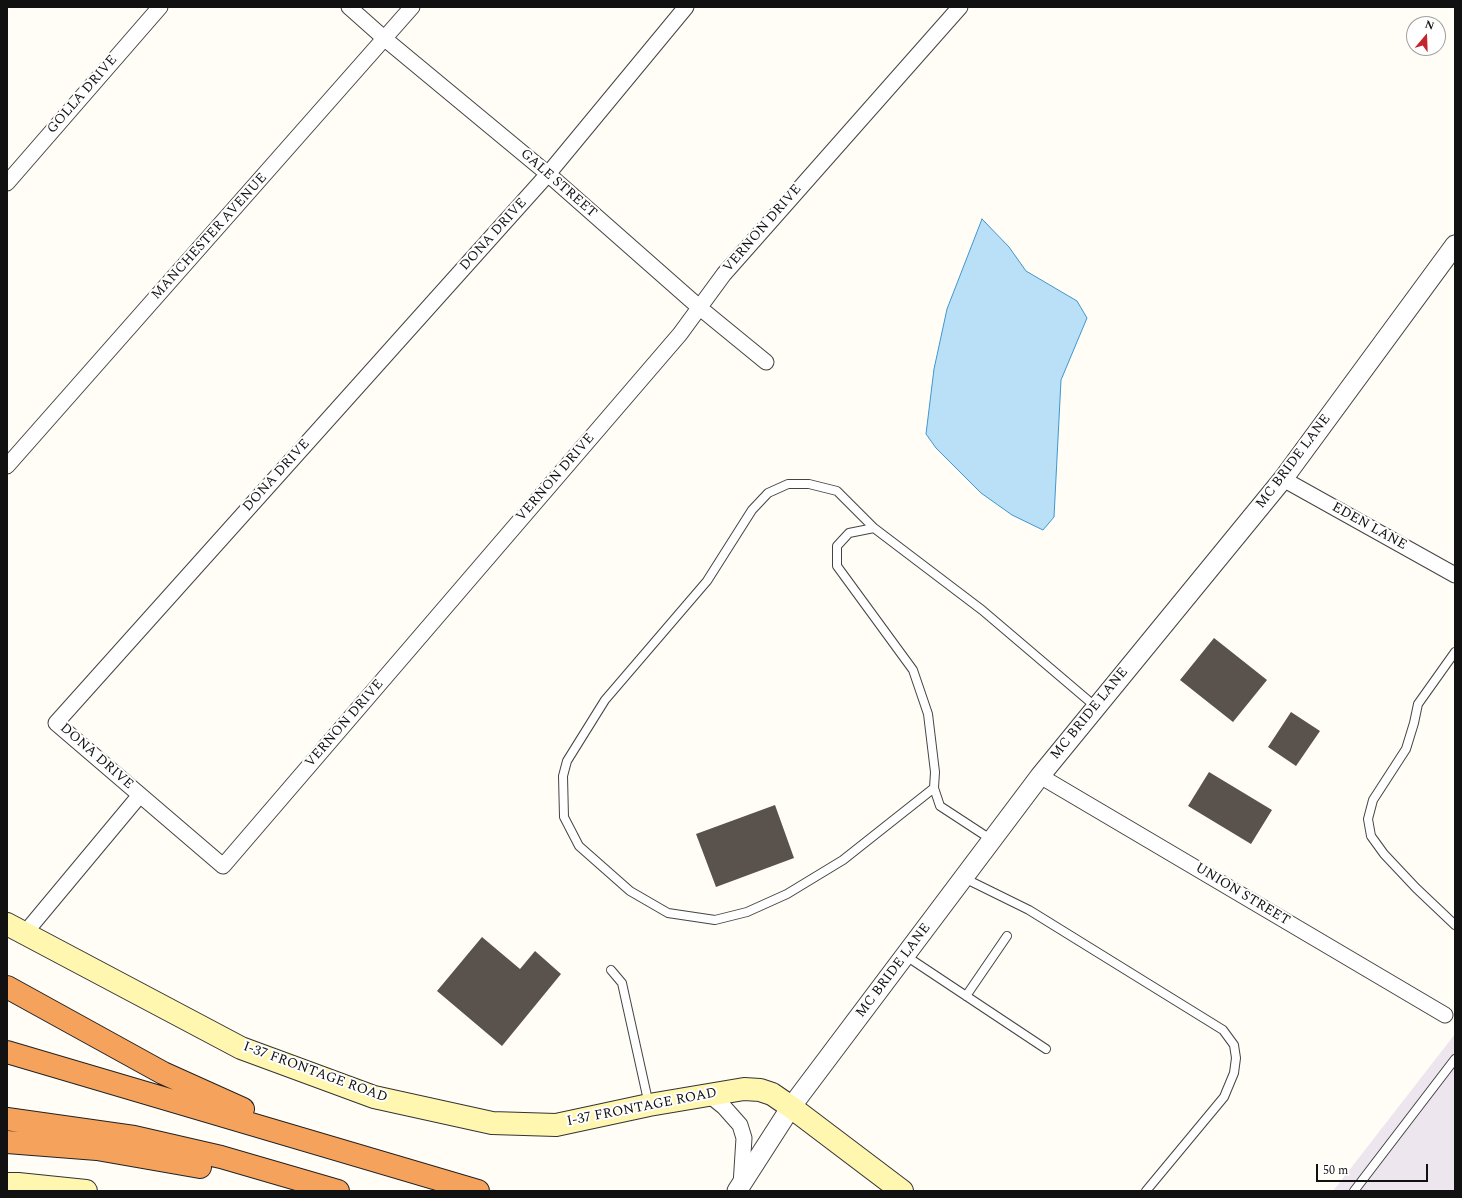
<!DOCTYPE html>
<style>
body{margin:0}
#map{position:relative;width:1462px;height:1198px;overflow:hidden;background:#fffdf5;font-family:Spectral,serif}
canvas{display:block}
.frame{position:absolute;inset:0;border:8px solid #111;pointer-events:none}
.north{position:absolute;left:1406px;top:16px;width:40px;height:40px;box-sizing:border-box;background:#fff;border:1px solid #a0a0a0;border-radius:50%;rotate:19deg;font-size:11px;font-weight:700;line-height:16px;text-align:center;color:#111}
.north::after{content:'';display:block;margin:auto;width:14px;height:18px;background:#c4262e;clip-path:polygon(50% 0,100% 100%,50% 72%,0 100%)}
.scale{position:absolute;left:1316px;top:1164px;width:112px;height:18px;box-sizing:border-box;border:2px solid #111;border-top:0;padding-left:5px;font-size:12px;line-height:14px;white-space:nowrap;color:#111;-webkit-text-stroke:3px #fff;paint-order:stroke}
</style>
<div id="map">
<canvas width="1462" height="1198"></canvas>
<div class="frame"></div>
<div class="north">N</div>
<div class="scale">50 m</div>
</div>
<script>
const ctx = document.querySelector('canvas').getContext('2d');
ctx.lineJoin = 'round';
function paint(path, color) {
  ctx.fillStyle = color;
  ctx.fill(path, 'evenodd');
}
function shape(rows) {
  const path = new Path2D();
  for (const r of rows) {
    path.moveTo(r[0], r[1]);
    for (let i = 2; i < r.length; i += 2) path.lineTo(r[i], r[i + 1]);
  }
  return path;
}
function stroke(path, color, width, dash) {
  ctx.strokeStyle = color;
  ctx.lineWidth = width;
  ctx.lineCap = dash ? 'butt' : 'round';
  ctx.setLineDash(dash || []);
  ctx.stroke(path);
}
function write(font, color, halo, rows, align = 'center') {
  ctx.font = font + ' Spectral,serif';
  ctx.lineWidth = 4;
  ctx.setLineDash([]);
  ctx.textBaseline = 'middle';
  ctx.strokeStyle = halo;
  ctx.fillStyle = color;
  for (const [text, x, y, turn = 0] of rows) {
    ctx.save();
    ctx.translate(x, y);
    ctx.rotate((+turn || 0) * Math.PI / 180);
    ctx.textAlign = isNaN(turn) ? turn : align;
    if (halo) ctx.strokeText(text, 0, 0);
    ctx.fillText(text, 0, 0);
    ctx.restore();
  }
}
paint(shape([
 [1455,1034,1455,1191,1333,1191]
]), '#eee6ef');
const water = shape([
 [982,219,1009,247,1026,271,1077,301,1087,318,1061,380,1054,517,1043,530,1012,515,981,493,936,448,926,434,934,369,947,309,982,219]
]);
paint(water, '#b9e0f7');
stroke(water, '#3f96cf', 1);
paint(shape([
 [1214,638,1267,680,1233,722,1180,680],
 [1291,712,1320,731,1296,766,1268,747],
 [1209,772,1272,810,1251,844,1188,806],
 [775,805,794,858,716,887,696,834],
 [482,937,520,969,535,951,561,974,502,1046,437,991]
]), '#5a524d');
const service = shape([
 [874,528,837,491,809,484,788,484,768,493,752,510,707,581,605,700,567,761,563,776,564,817,579,846,630,891,668,913,715,920,747,912,787,894,843,860,934,788],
 [1455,652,1418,704,1414,723,1406,749,1373,800,1368,819,1371,836,1384,854,1416,888,1455,925],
 [992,840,940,806,934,788,935,772,928,714,913,670,837,566,837,546,849,533,874,528,982,610,1096,707],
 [964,878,1029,910,1223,1030,1234,1045,1236,1058,1234,1073,1224,1097,1146,1191],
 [906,956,1046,1049],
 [611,970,622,983,649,1105],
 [966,996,1007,936],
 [1354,1191,1455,1059]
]);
const minor = shape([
 [349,7,385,39,548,174,700,308,766,362],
 [686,7,548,174,56,723,223,866,680,334,724,274,960,7],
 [7,183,160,7],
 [7,466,412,7],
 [1283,479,1455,575],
 [1040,776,1445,1015],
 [25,933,140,795],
 [709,1095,724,1107,740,1125,744,1138,741,1185]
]);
const tertiary = shape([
 [737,1191,791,1107,1040,776,1283,479,1455,245]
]);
const secondary = shape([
 [7,924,241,1048,374,1097,492,1123,556,1125,649,1105,744,1089,760,1090,772,1094,791,1107,902,1191],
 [7,1184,18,1184,86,1191]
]);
const motorway = shape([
 [7,987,163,1073,243,1109],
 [7,1052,478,1191],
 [7,1119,134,1137,221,1157,338,1191],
 [7,1142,97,1149,200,1167]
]);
stroke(service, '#444', 10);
stroke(minor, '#444', 17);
stroke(tertiary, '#444', 21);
stroke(secondary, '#333', 24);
stroke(motorway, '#222', 24);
stroke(service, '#fff', 8);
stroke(minor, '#fff', 15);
stroke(tertiary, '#fff', 19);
stroke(secondary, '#fff6b0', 22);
stroke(motorway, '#f5a25d', 22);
write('14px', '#111', '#fff', [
 ["GOLLA DRIVE",83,95,-49],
 ["GALE STREET",558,184,41],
 ["VERNON DRIVE",763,229,-49],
 ["DONA DRIVE",494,235,-48],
 ["MANCHESTER AVENUE",210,237,-48],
 ["MC BRIDE LANE",1294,462,-53],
 ["DONA DRIVE",277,476,-48],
 ["VERNON DRIVE",556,478,-49],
 ["EDEN LANE",1369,527,29],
 ["MC BRIDE LANE",1090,714,-51],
 ["VERNON DRIVE",345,724,-49],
 ["DONA DRIVE",96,757,41],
 ["UNION STREET",1242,895,31],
 ["MC BRIDE LANE",894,971,-53],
 ["I-37 FRONTAGE ROAD",315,1073,20],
 ["I-37 FRONTAGE ROAD",642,1108,-11]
]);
</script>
